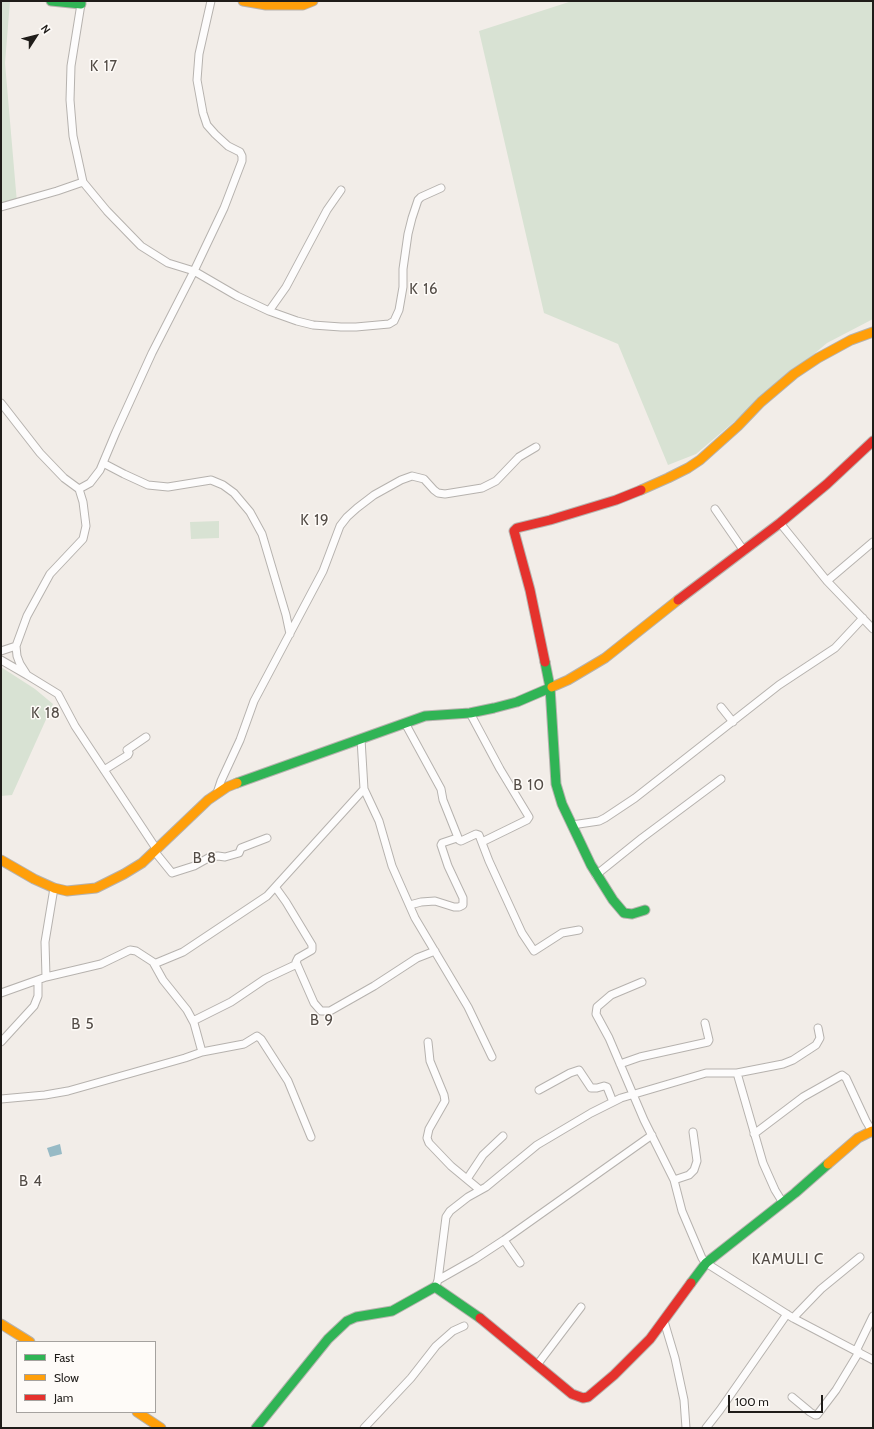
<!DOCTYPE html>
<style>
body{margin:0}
#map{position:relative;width:874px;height:1429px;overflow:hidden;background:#f2ede8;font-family:Cabin,sans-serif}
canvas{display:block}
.frame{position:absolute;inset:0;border:2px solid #1f1c19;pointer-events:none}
.legend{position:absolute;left:16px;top:1341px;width:140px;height:72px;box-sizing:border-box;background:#fefbf8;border:1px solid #a5a29f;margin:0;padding:5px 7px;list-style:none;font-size:12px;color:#1f1c19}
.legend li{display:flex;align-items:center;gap:8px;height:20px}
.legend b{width:20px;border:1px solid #a5a29f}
.north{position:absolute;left:16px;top:16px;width:40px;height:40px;-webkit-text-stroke:3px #fefbf8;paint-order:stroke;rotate:54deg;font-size:11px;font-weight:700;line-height:16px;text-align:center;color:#1f1c19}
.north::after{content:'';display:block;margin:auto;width:14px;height:18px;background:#1f1c19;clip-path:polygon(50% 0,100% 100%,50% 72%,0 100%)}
.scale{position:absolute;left:728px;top:1395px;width:95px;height:18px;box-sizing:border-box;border:2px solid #1f1c19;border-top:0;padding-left:5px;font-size:12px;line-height:14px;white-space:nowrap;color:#1f1c19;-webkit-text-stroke:3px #fefbf8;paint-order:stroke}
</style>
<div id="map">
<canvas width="874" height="1429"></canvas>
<div class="frame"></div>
<ul class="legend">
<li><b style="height:5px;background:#30b455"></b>Fast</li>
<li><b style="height:5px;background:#ff9f0a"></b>Slow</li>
<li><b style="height:5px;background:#e5322d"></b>Jam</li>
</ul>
<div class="north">N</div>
<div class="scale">100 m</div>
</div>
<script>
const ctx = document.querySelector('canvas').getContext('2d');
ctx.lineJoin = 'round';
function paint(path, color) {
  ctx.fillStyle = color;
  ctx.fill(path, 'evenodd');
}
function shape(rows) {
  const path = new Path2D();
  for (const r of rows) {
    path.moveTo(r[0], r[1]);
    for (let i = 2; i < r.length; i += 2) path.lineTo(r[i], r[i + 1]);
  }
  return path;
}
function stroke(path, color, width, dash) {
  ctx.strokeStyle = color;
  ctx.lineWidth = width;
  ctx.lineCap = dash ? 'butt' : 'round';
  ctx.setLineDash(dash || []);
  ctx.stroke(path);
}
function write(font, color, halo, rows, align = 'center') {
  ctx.font = font + ' Cabin,sans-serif';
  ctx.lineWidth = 3;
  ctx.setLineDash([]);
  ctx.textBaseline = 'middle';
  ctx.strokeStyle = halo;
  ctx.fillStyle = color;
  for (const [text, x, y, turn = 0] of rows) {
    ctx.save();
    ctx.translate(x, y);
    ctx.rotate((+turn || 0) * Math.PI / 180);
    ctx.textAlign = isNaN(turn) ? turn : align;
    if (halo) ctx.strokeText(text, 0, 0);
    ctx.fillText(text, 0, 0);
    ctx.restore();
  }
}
paint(shape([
 [1,1,10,1,5,63,17,203,1,207],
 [572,1,873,1,873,319,827,343,696,454,668,465,618,344,544,313,479,31],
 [219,521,219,538,191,539,190,522],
 [1,667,35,689,53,704,12,795,1,796]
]), '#d8e2d3');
paint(shape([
 [60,1144,62,1154,50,1157,47,1148]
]), '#97bac5');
const street = shape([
 [81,4,71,66,70,100,73,136,83,182,107,211,141,246,168,263,194,271,237,296,269,311,297,321,313,325,341,327,356,327,389,324,394,321,399,310,403,287,403,269,408,234,412,218,418,200,421,197,441,188],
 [1,207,57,191,83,182],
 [269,311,286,287,327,210,341,190],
 [1,403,40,453,64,478,79,489],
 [103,463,124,474,148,485,168,487,211,480,223,485,234,493,250,512,262,534,286,615,290,634],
 [79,489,90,483,100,470,116,432,152,353,194,271,224,208,242,161,242,156,240,152,228,146,215,134,207,125,203,113,197,80,199,54,211,1],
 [715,509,744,551],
 [780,523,827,581,873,629],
 [827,581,873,542],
 [16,646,17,656,20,664,27,675,58,694,75,726,157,850],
 [1,651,16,646,27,616,50,574,83,539,86,526,83,502,79,489],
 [1,660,27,675],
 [721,707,733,722],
 [470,713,500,769,529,817,527,820,482,842],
 [405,723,441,789,443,800,459,840,461,841,476,834,479,835,489,861,522,933,534,951,562,933,579,930],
 [361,739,364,789,379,821,392,866,415,918,468,1007,492,1057],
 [104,770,128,755,129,753,127,750,146,737],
 [217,793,221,781,240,740,254,701,323,571,340,526,347,517,357,508,374,495,401,480,412,476,424,479,434,490,438,493,445,494,482,488,496,481,519,457,536,447],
 [572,825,599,821,605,818,635,798,779,685,835,648,863,618],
 [155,852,172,873,194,866,210,857,218,856,225,857,239,853,241,848,267,838],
 [596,875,642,838,721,779],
 [276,888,286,902,312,945,312,950,298,958,296,962,314,1003,321,1011,330,1011,374,986,417,958,435,951],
 [410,905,421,902,435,901,454,907,459,907,463,905,463,898,448,866,441,845,442,843,457,838],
 [154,964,183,952,267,896,364,789],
 [46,977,45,942,54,888],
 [642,982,611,995,597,1007,596,1014,609,1038,644,1120,674,1180,682,1211,702,1258,706,1263,793,1318,873,1360],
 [1,993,46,977,101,964,130,950,136,951,153,962,163,980,187,1010,194,1023,202,1052],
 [193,1021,231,1002,265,979,297,964],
 [1,1042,34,1006,38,996,38,980],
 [428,1042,430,1061,444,1095,445,1101,429,1129,427,1138,429,1143,451,1166,480,1190],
 [620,1064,640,1057,708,1042,709,1040,705,1023],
 [737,1073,783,1064,793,1060,816,1045,820,1038,818,1028],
 [539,1090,570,1073,579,1070,591,1088,597,1088,604,1086,607,1087,613,1102],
 [1,1099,45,1095,68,1091,185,1058,202,1052,244,1044,257,1036,261,1039,288,1081,311,1137],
 [754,1134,803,1097,842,1075,846,1078,866,1121,872,1131],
 [467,1179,483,1155,503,1136],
 [674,1180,689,1175,694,1170,697,1161,693,1132],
 [504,1240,520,1263],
 [438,1280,446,1217,450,1211,468,1197,486,1187,537,1145,591,1113,621,1098,706,1073,737,1073,763,1163,775,1190,783,1203],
 [437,1283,438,1280,475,1259,504,1240,652,1135],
 [793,1318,821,1289,860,1257],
 [664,1321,675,1358,684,1400,686,1428],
 [856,1351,873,1316],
 [537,1365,581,1307],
 [792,1397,810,1412,815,1415,817,1415,836,1390,859,1352],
 [364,1428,411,1378,436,1346,453,1331,464,1326],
 [706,1428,720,1410,787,1314]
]);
const fast = shape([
 [51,1,81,4,81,1],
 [545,662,550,687,556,784,562,804,591,865,613,900,624,913,632,914,645,910],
 [237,783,425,716,470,713,494,708,517,702,552,687],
 [691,1283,706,1263,795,1193,828,1164],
 [256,1428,328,1339,347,1321,356,1317,392,1311,435,1287,480,1318]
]);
const slow = shape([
 [243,1,266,5,303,5,313,1],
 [641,490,668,478,688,468,700,460,738,426,761,402,794,374,818,358,851,340,873,332],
 [552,687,568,680,605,658,678,600],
 [1,860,34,879,54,888,67,891,96,888,124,874,142,863,208,800,227,787,237,783],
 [828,1164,858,1138,872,1131,873,1132],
 [1,1324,30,1342],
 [137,1412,161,1428]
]);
const jam = shape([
 [678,600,780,523,827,484,873,441],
 [545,662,530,590,514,531,517,528,550,520,616,500,641,490],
 [480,1318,572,1394,583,1398,588,1397,614,1375,650,1339,691,1283]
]);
stroke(street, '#b6b2ae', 9);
stroke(fast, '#b6b2ae', 11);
stroke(slow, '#b6b2ae', 11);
stroke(jam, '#b6b2ae', 11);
stroke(street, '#fdfcfc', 7);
stroke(fast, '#30b455', 9);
stroke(slow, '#ff9f0a', 9);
stroke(jam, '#e5322d', 9);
ctx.letterSpacing = '1px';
write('15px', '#534c46', '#fefbf8', [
 ["K 17",104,67],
 ["K 16",424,290],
 ["K 19",315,521],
 ["K 18",46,714],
 ["B 10",529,786],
 ["B 8",205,859],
 ["B 9",322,1021],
 ["B 5",83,1025],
 ["B 4",31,1182],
 ["KAMULI C",788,1260]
]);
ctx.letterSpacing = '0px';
</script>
